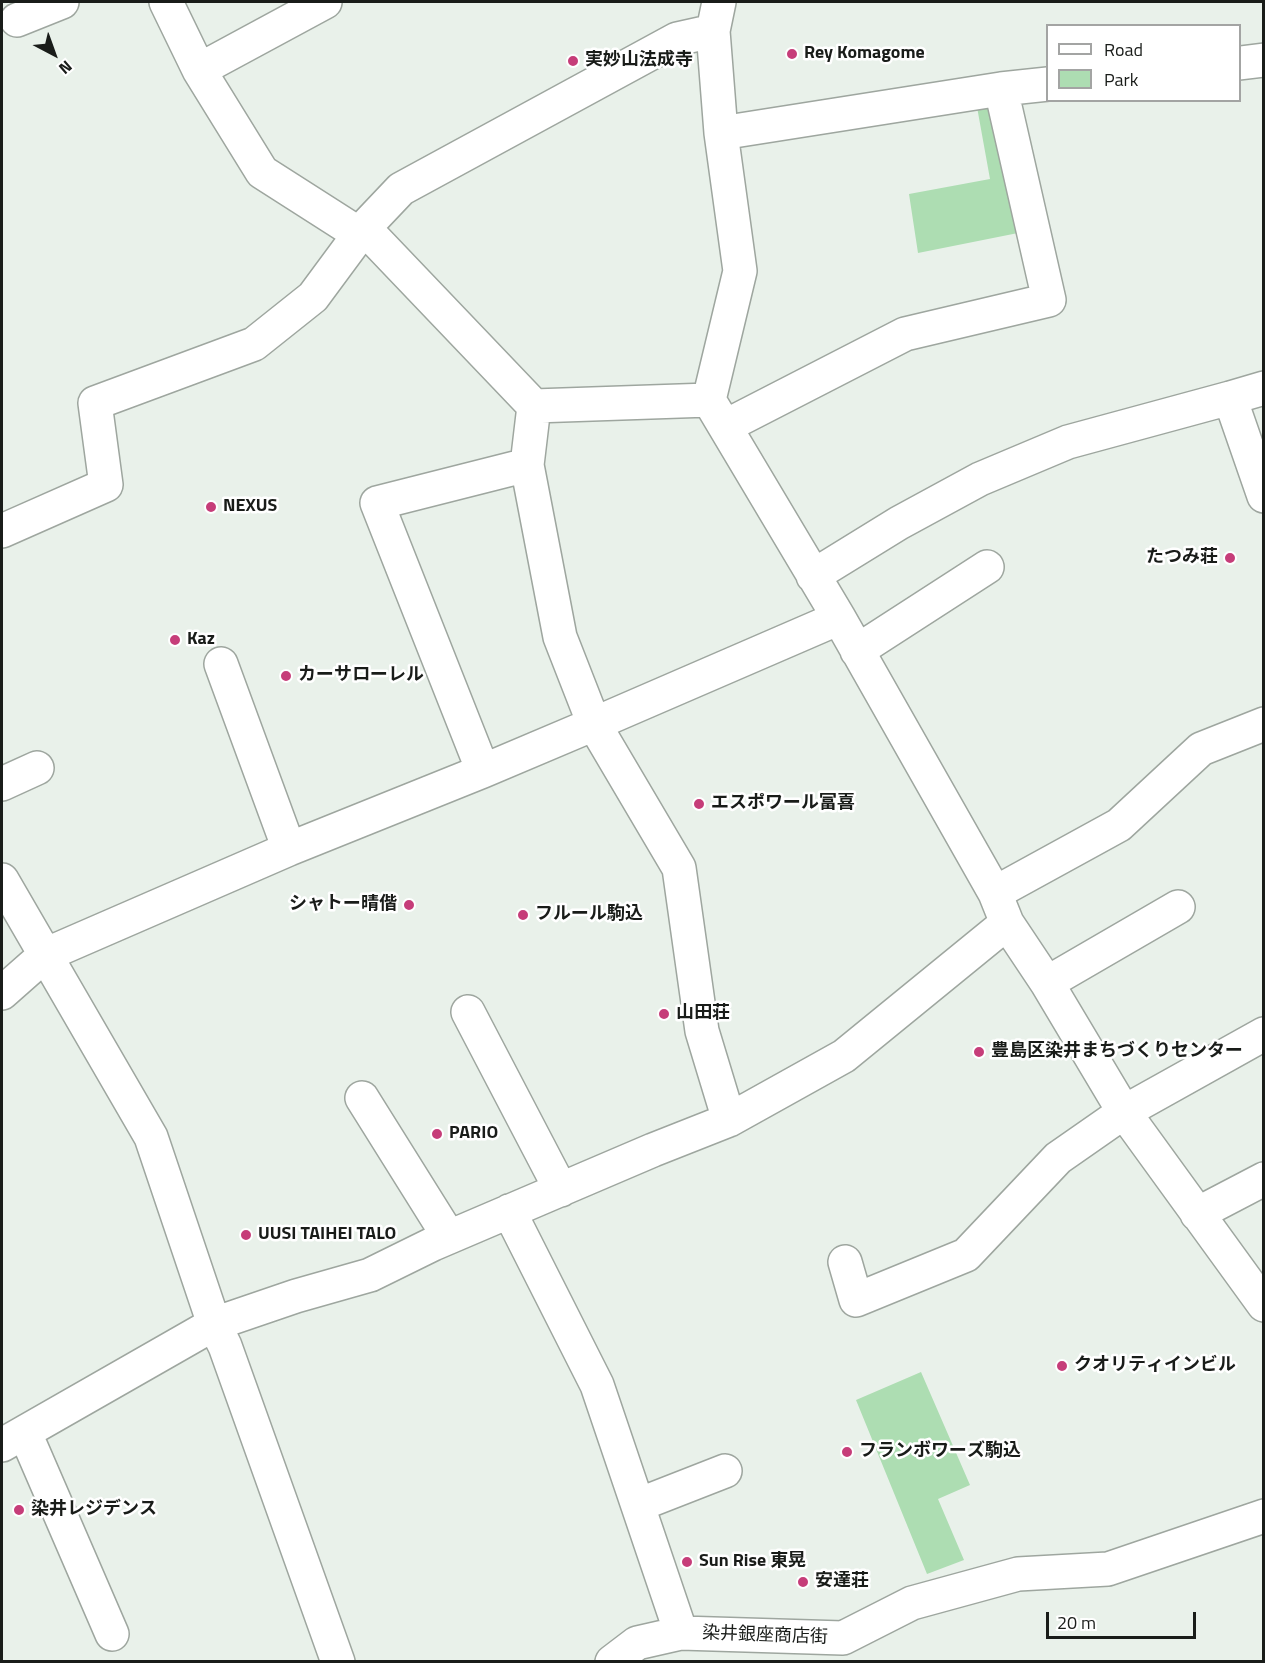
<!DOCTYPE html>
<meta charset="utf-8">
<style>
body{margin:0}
#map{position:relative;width:1265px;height:1663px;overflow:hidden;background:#e9f1ea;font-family:"Titillium Web",sans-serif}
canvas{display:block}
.frame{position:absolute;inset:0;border:3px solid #191c19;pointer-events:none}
.legend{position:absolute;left:1046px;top:24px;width:195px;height:78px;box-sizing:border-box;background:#fff;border:2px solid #a3a4a3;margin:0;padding:8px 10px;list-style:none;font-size:18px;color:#191c19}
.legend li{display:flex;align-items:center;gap:12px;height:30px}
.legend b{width:30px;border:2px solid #a3a4a3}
.north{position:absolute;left:24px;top:24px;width:60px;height:60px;-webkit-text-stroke:4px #fff;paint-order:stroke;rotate:139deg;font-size:16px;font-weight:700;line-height:24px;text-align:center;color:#191c19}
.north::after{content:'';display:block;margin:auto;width:21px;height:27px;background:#191c19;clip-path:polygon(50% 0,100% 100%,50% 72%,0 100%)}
.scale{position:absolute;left:1046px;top:1612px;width:150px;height:27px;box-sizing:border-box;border:3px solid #191c19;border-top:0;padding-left:8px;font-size:18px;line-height:21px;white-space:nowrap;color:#191c19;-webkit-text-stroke:4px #fff;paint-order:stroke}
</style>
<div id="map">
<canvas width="1265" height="1663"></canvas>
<div class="frame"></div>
<ul class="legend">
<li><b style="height:8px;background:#fff"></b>Road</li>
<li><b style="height:16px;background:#adddb2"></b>Park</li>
</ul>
<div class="north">N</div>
<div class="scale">20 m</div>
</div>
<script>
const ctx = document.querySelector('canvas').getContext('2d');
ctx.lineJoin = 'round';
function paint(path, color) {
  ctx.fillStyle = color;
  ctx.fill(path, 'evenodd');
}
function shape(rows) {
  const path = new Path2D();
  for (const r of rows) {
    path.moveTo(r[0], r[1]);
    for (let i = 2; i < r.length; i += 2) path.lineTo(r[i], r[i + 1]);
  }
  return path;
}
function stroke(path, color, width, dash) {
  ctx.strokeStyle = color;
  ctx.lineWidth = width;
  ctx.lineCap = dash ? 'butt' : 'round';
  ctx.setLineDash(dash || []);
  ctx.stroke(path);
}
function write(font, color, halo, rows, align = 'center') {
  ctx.font = font + ' "Titillium Web","Noto Sans JP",sans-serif';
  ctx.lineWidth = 5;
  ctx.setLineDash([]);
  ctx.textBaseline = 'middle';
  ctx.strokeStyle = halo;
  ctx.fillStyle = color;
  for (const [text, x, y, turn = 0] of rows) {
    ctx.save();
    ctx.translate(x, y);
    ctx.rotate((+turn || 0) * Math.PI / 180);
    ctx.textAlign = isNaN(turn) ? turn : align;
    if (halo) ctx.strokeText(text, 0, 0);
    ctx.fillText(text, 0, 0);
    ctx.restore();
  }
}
paint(shape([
 [994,104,1018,233,918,253,909,194,990,179,977,107],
 [921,1372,970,1485,938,1499,964,1560,927,1574,856,1400]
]), '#adddb2');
const minor = shape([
 [166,2,199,70,262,172,359,234],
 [719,2,713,31,721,133,740,271,709,400,839,618,995,893,1007,923,1047,983,1124,1112,1264,1305],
 [17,20,62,2],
 [1240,63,1264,60],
 [199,70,325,2],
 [721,133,1001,89,1048,84],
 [364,228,534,406,709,400],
 [1264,388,1230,398,1264,496],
 [534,406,527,465,560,637,594,724,679,868,702,1031,729,1120],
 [726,426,905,334,1049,300,1001,89],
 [2,531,106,485,95,403,254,344,313,297,364,228,401,189,677,39,713,31],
 [813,576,899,523,980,479,1068,442,1230,398],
 [857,651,987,567],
 [221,664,289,849],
 [483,771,377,503,527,465],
 [2,784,37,768],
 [2,880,151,1137,214,1324,225,1346,338,1662],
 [995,893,1119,825,1201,749,1264,724],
 [1047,983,1178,907],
 [2,993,45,955,289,849,483,771,594,724,839,618],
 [468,1012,561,1190],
 [362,1098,449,1237],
 [509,1211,597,1385,681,1633],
 [1197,1214,1264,1179],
 [845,1262,856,1300,966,1255,1058,1158,1124,1112,1264,1034],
 [25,1433,112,1634],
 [2,1445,214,1324,296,1296,370,1275,433,1244,653,1150,729,1120,844,1056,1007,923],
 [638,1505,725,1471],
 [612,1662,637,1643,681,1633,843,1638,912,1603,1018,1574,1108,1569,1264,1516]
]);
stroke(minor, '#9ea69f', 36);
stroke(minor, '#fff', 33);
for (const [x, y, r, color] of [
 [792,54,6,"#c63d79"],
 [573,61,6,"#c63d79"],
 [211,507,6,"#c63d79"],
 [1230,558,6,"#c63d79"],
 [175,640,6,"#c63d79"],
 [286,676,6,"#c63d79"],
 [699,804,6,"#c63d79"],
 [409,905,6,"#c63d79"],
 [523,915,6,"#c63d79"],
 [664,1014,6,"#c63d79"],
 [979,1052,6,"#c63d79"],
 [437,1134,6,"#c63d79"],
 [246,1235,6,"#c63d79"],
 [1062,1366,6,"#c63d79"],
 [847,1452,6,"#c63d79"],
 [19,1510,6,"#c63d79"],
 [687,1562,6,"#c63d79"],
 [803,1582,6,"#c63d79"]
]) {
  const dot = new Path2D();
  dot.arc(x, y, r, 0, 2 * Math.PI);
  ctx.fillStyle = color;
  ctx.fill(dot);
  stroke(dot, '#fff', 2);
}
write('bold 18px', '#191c19', '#fff', [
 ["Rey Komagome",804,54],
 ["実妙山法成寺",585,61],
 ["NEXUS",223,507],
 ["たつみ荘",1218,558,"right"],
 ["Kaz",187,640],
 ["カーサローレル",298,676],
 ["エスポワール富喜",711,804],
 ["シャトー晴偕",397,905,"right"],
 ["フルール駒込",535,915],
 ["山田荘",676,1014],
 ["豊島区染井まちづくりセンター",991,1052],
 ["PARIO",449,1134],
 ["UUSI TAIHEI TALO",258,1235],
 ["クオリティインビル",1074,1366],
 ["フランボワーズ駒込",859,1452],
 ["染井レジデンス",31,1510],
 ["Sun Rise 東晃",699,1562],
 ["安達荘",815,1582]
], 'left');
write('18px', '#191c19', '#fff', [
 ["染井銀座商店街",765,1636,2]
]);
</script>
